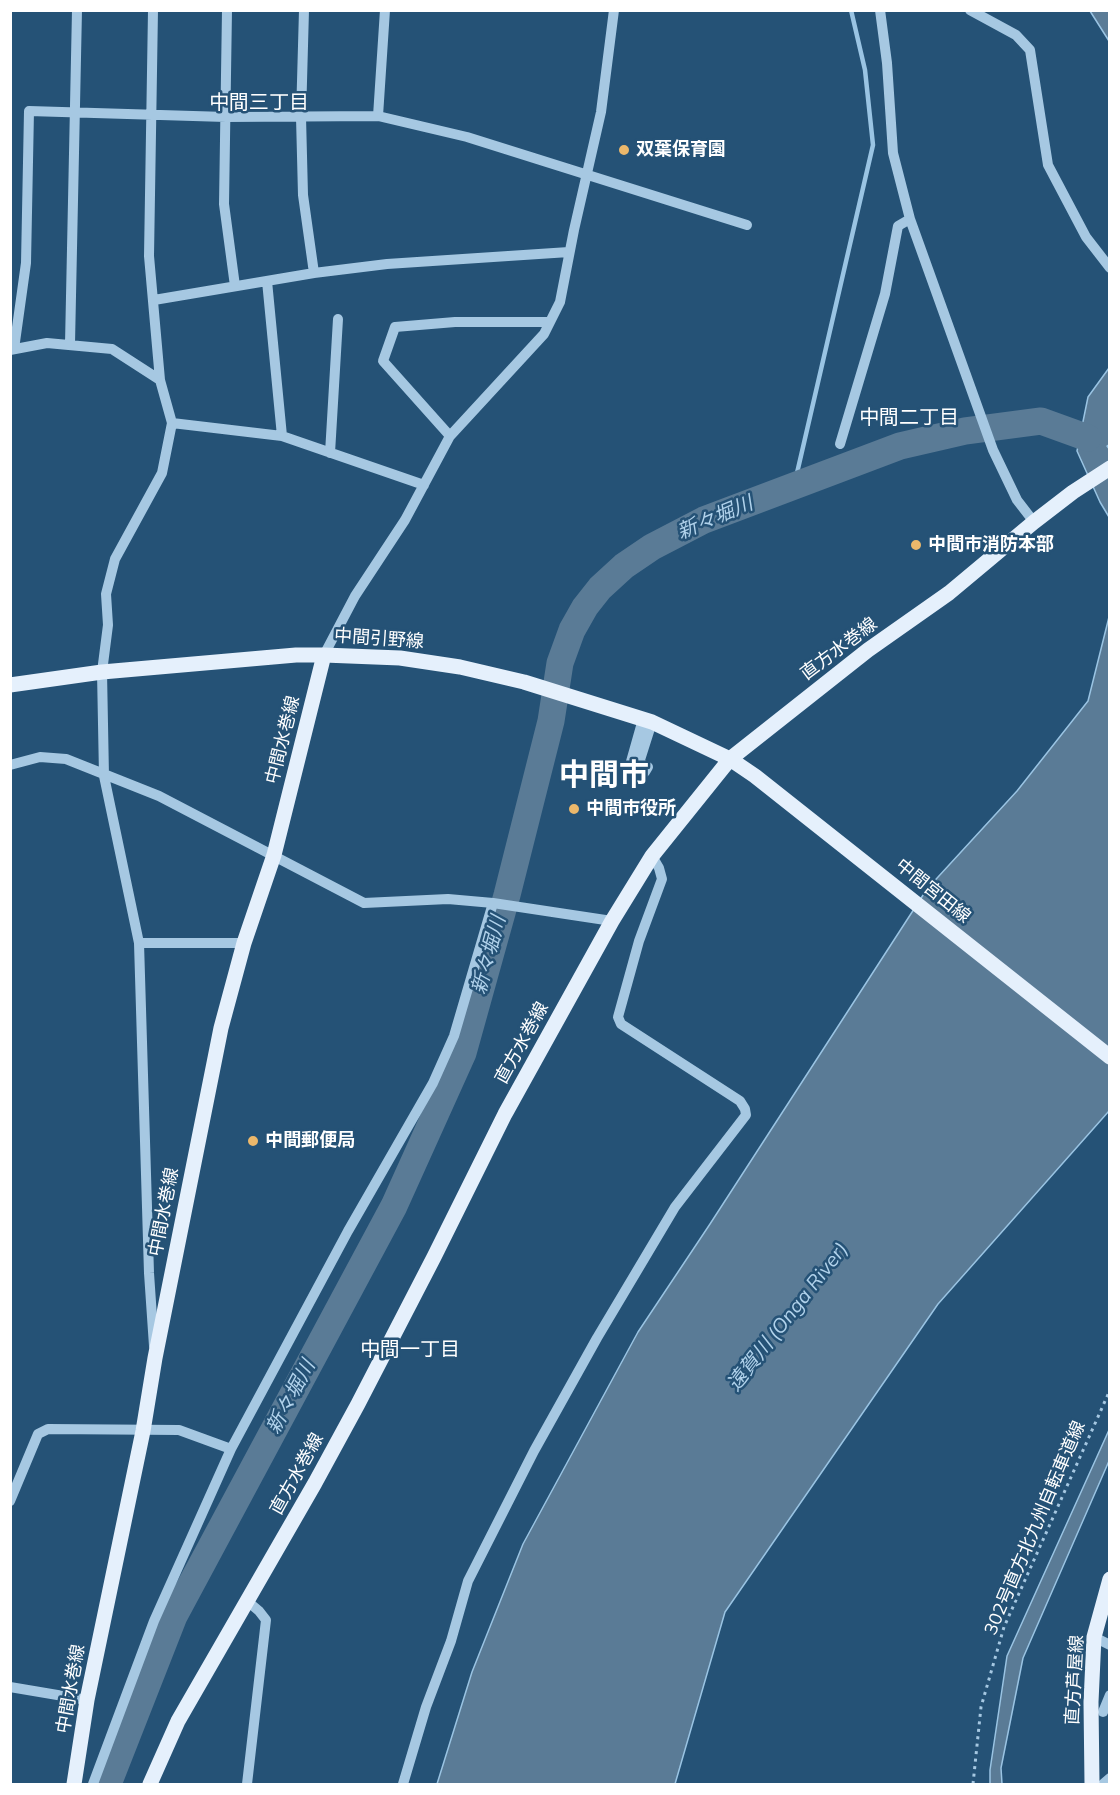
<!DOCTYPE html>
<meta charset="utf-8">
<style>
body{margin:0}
#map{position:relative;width:1120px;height:1795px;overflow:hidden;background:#255276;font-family:Mulish,sans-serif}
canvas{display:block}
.frame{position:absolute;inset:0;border:12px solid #fff;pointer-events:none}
</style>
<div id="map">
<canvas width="1120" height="1795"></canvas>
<div class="frame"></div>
</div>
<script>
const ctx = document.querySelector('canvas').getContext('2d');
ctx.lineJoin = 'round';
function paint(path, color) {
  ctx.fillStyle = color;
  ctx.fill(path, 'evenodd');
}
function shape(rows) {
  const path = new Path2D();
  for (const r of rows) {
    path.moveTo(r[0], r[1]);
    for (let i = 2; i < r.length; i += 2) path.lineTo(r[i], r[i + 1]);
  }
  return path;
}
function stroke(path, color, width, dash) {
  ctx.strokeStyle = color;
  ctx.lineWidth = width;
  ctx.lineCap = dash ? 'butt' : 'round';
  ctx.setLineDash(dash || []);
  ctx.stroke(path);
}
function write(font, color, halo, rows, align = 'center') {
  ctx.font = font + ' Mulish,"Noto Sans JP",sans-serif';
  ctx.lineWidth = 5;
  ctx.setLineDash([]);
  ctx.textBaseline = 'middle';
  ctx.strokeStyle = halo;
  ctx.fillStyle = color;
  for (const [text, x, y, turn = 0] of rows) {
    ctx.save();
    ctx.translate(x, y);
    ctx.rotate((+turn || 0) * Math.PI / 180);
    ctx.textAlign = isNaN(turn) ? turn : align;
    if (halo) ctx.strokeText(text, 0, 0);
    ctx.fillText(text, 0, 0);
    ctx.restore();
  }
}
const water = shape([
 [1090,11,1109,11,1109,41,1090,11],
 [1109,368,1110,444,1107,446,1110,450,1109,517,1100,502,1077,451,1088,397,1109,368],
 [1109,617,1109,1111,938,1304,725,1612,675,1784,437,1784,472,1672,523,1544,638,1332,710,1224,927,889,1017,791,1088,701,1109,617],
 [1109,1430,1109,1461,1023,1658,1001,1768,1002,1784,990,1784,990,1770,1007,1656,1109,1430]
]);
paint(water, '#5a7b96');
stroke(water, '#9ac4e3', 1.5);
stroke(shape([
 [798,484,797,473,873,145,865,70,851,10]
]), '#9ac4e3', 4.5);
stroke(shape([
 [108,1784,174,1616,394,1206,463,1053,507,895,551,721,560,663,572,630,585,607,600,588,624,566,652,547,704,520,900,446,965,431,1041,421,1088,438]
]), '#5a7b96', 27);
stroke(shape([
 [973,1784,981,1707,1004,1627,1110,1390]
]), '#a6c8e2', 3, [3, 4.5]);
stroke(shape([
 [153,10,149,256,160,380,172,423,162,473,115,559,106,594,108,625,102,672,104,776,139,943,149,1273,154,1346],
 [227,10,224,204,235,286],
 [304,10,301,117,303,195,314,273],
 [880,10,887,63,893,153,910,219,993,450,1017,500,1034,522],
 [970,10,1016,35,1030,50,1048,165,1086,237,1110,268],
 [378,116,385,10],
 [267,281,282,436],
 [154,300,314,273,387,264,569,252],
 [70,344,77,10],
 [14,349,26,263,29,111,226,117,378,116,467,137,747,225],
 [10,350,47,343,112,349,160,380],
 [172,423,282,436,424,485],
 [450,436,383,361,395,327,455,322,548,322],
 [840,444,885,294,898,226,910,219],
 [330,453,338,319],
 [324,655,355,596,405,520,450,436,544,334,560,302,574,230,601,112,614,10],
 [643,719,630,765,645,772,648,767,639,763,652,722],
 [10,765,40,757,66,759,159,796,364,903,448,899,493,903,612,921],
 [139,943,244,943],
 [10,1501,38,1434,48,1429,179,1430,231,1449],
 [246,1600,259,1611,266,1620,247,1784],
 [1094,1637,1110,1645],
 [10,1687,87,1700],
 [1103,1712,1110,1695],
 [93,1784,154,1621,231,1449,348,1231,433,1083,454,1036,493,903],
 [403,1784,426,1707,451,1641,468,1581,534,1451,597,1338,675,1207,746,1115,745,1109,740,1101,621,1024,618,1017,639,941,662,879,659,868,652,856],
 [1103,1784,1110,1778]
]), '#a6c8e2', 10);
stroke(shape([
 [10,685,102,672,296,655,324,655,400,658,460,667,524,682,652,722,730,759,755,776,1110,1057],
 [74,1784,87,1700,143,1431,155,1358,221,1028,244,943,274,855,324,655],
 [150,1784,178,1721,315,1483,358,1404,434,1257,505,1114,612,921,652,856,730,759,868,650,949,593,1034,522,1073,492,1110,468],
 [1092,1784,1091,1702,1094,1637,1110,1579]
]), '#e5f0fc', 15);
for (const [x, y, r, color] of [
 [624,150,6,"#ecb86b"],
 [916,545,6,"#ecb86b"],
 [574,809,6,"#ecb86b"],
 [253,1141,6,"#ecb86b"]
]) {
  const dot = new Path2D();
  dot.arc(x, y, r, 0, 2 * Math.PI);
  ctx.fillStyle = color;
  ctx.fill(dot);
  stroke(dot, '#255276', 2);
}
write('bold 18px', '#fff', '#255276', [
 ["双葉保育園",636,150],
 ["中間市消防本部",928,545],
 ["中間市役所",586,809],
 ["中間郵便局",265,1141]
], 'left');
write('18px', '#fff', '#255276', [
 ["中間引野線",379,639,4],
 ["直方水巻線",839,649,-37],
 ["中間水巻線",283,740,-76],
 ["中間宮田線",933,891,39],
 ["直方水巻線",522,1043,-61],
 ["中間水巻線",164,1212,-79],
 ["直方水巻線",297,1474,-61],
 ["302号直方北九州自転車道線",1035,1528,-67],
 ["直方芦屋線",1075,1680,-87],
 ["中間水巻線",71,1689,-80]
]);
write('20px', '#fff', '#255276', [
 ["中間三丁目",259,103],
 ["中間二丁目",909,418],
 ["中間一丁目",410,1350]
]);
write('italic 20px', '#b1d2eb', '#255276', [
 ["新々堀川",715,518,-23],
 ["新々堀川",489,955,-75],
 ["遠賀川 (Onga River)",788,1317,-52],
 ["新々堀川",291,1397,-62]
]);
write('bold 30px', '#fff', '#255276', [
 ["中間市",604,776]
]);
</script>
